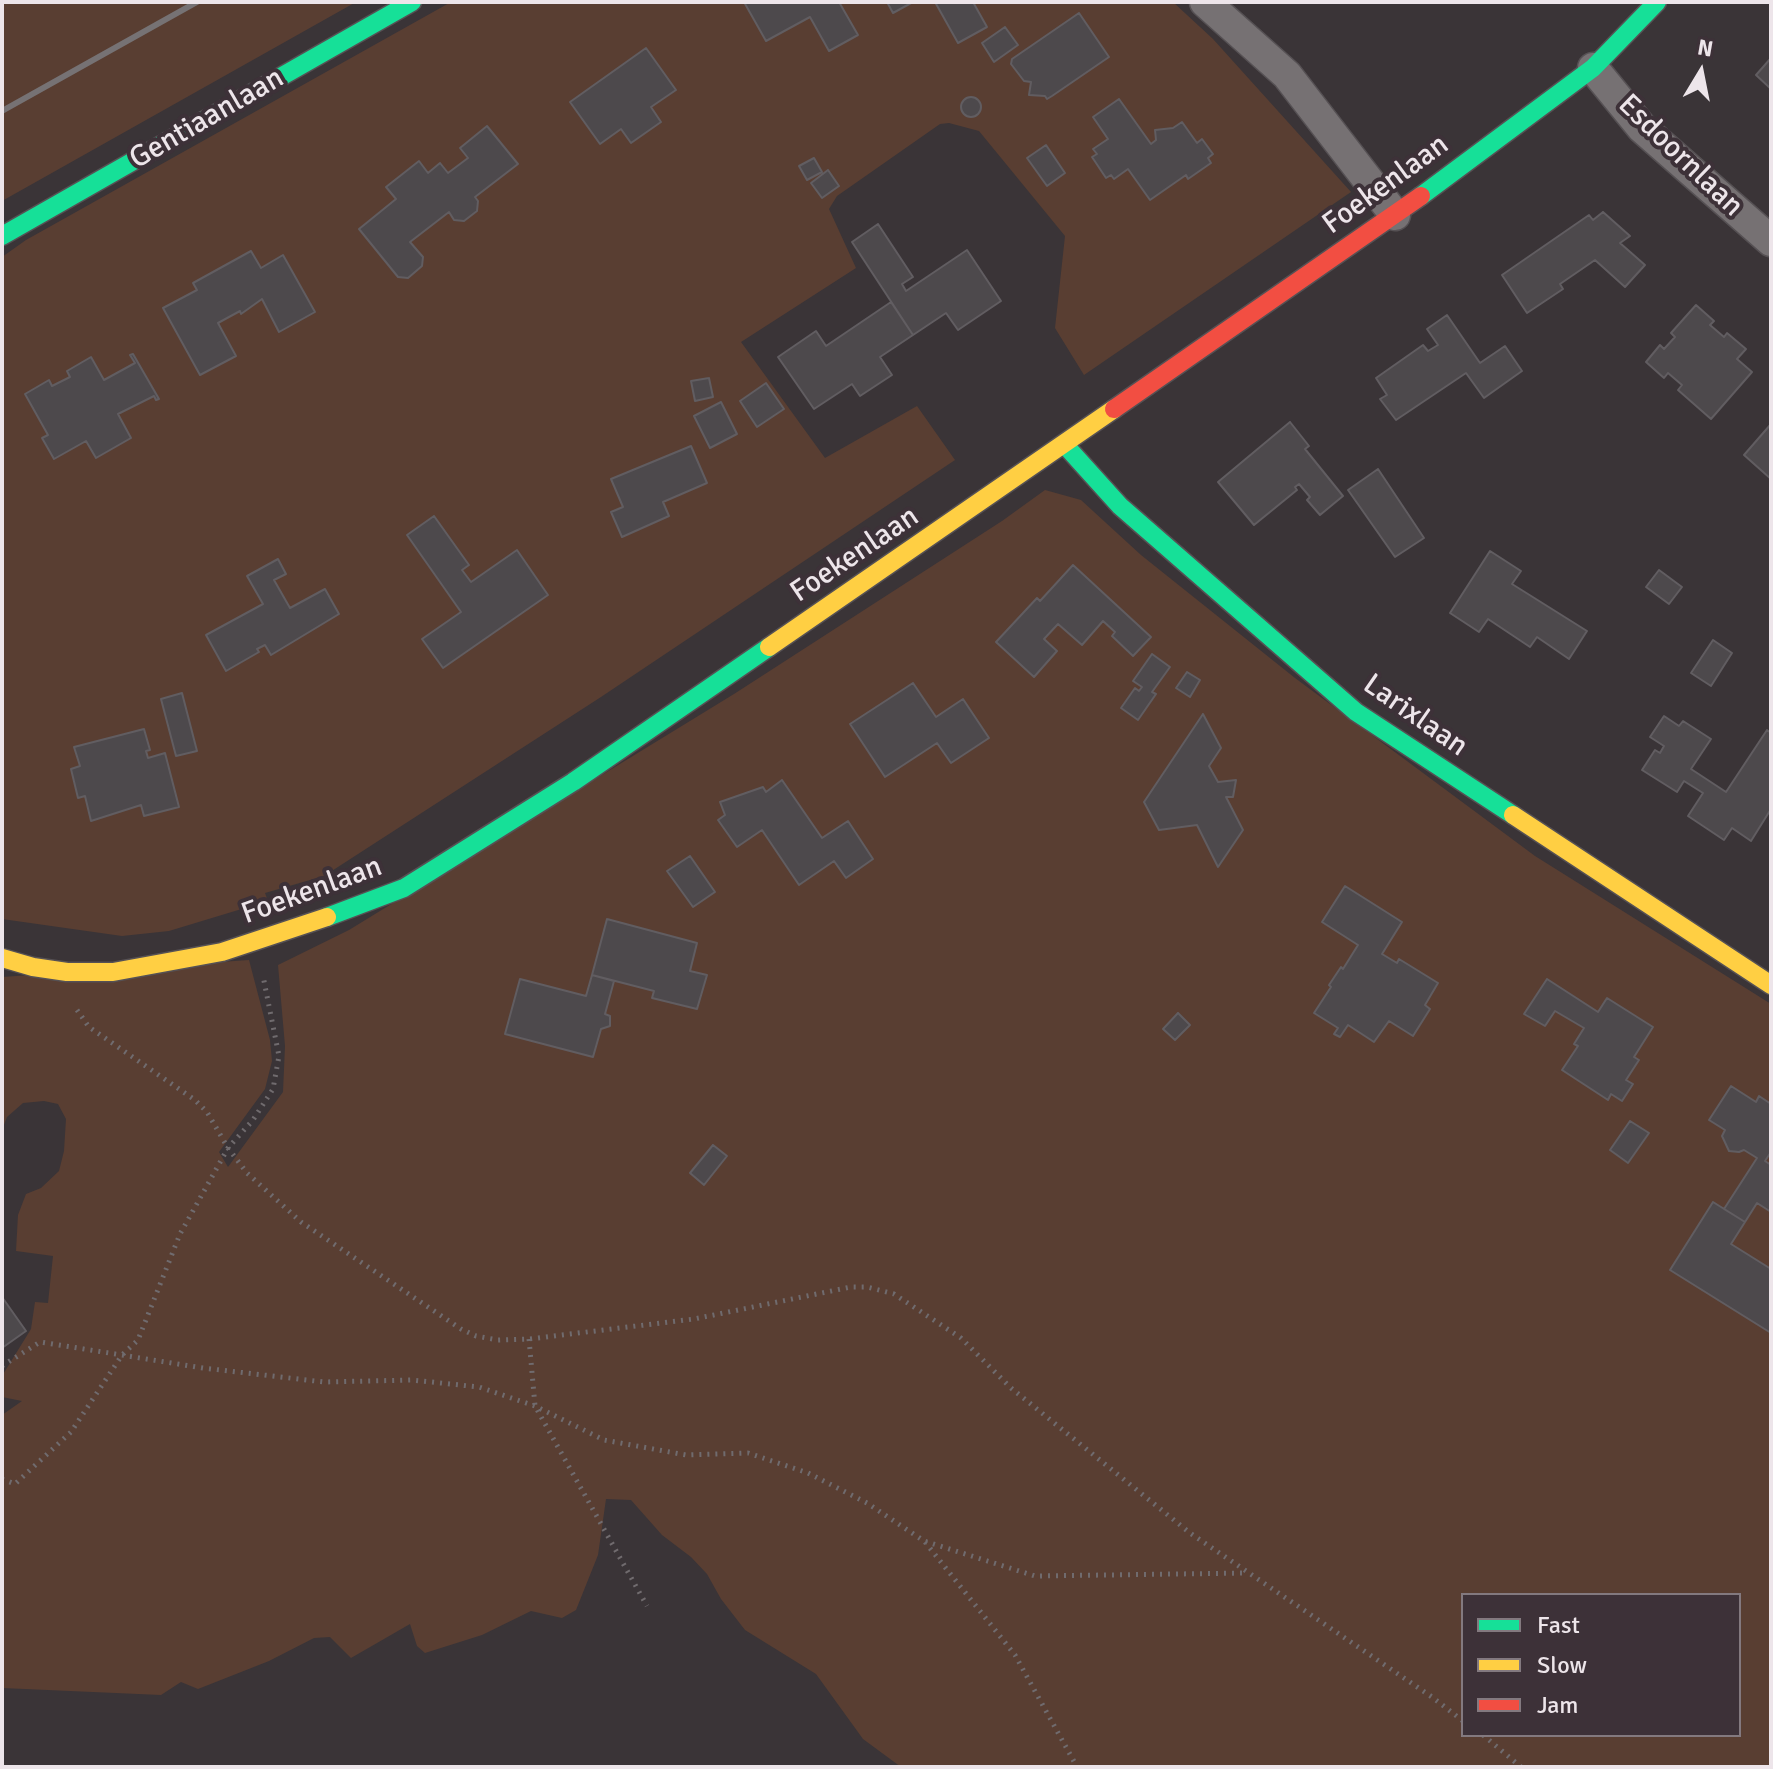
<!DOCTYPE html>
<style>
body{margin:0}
#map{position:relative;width:1773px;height:1769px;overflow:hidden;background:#3a3437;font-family:Signika,sans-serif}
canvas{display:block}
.frame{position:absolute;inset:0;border:4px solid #ede5ea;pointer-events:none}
.legend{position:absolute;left:1461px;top:1593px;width:280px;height:144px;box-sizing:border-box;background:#3d3138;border:2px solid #83797f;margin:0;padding:10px 14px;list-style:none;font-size:24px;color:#ede5ea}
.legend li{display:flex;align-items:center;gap:16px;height:40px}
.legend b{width:40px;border:2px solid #83797f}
.north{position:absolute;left:1661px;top:32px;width:80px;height:80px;-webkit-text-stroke:6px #3d3138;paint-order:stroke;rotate:10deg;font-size:22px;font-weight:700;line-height:32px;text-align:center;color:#ede5ea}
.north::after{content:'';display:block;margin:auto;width:28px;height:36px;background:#ede5ea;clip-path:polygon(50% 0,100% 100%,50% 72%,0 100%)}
</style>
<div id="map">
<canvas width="1773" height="1769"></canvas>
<div class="frame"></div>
<ul class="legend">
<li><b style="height:10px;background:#16e098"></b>Fast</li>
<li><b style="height:10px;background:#ffcf43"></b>Slow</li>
<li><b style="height:10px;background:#f24e42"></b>Jam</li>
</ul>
<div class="north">N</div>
</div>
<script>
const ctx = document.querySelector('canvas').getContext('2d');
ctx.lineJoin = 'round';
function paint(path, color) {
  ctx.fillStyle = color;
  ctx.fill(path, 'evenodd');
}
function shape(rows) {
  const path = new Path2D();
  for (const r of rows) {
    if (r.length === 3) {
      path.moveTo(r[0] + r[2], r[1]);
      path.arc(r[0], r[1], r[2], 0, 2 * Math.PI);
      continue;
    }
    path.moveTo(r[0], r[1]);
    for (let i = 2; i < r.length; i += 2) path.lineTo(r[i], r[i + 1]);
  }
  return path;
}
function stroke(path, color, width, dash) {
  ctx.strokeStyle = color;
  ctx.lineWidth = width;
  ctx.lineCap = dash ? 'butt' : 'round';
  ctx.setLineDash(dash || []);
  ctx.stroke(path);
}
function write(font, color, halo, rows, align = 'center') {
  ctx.font = font + ' Signika,sans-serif';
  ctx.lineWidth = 8;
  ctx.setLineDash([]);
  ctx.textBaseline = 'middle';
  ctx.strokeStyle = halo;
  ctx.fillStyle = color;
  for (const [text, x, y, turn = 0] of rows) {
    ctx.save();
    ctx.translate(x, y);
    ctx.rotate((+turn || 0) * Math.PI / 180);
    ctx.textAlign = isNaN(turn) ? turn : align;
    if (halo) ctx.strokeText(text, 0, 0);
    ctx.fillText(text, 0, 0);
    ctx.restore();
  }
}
paint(shape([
 [2,2,356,2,2,201],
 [451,2,1173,2,1213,39,1351,192,1084,375,1055,328,1065,236,979,131,949,123,940,124,837,196,829,209,856,268,741,342,825,458,917,406,955,460,601,697,324,876,265,893,268,901,169,931,122,936,2,919,2,257,26,240],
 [1045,490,1081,500,1141,555,1295,678,1535,856,1771,1004,1771,1767,901,1767,863,1739,816,1674,745,1630,721,1599,707,1574,691,1557,662,1535,631,1500,606,1499,598,1555,576,1610,562,1618,531,1611,482,1635,425,1653,417,1646,410,1624,351,1658,330,1637,314,1638,269,1661,198,1689,181,1682,161,1695,2,1688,2,1415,22,1401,2,1397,2,1376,31,1329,35,1302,48,1303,53,1256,16,1251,18,1215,26,1194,41,1188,59,1171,64,1151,66,1119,58,1104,44,1101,23,1103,7,1117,2,1130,2,977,249,960,270,1040,272,1061,265,1089,219,1152,228,1167,283,1092,285,1046,278,965,349,930,734,694,1002,521],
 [1463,1595,1739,1595,1739,1735,1463,1735]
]), '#593e32');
const building = shape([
 [744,2,839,2,858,35,829,51,810,17,766,41,744,2],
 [887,2,913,2,893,13,887,2],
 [935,2,973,2,987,27,958,43,935,2],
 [1079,13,1109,57,1052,96,1047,99,1045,96,1029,95,1031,82,1024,81,1011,64,1012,59,1079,13],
 [1005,27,1018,45,994,62,982,43,1005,27],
 [646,48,676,90,651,107,661,122,631,143,621,129,600,144,570,102,646,48],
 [1771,58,1771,89,1756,75,1771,58],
 [971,107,10],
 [1119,99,1151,144,1156,140,1155,130,1173,128,1182,122,1197,143,1202,139,1213,154,1208,158,1211,163,1188,179,1186,175,1150,200,1128,169,1114,179,1111,175,1106,178,1092,157,1097,154,1093,149,1108,139,1093,117,1119,99],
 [487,126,518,164,475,197,478,201,477,211,464,221,454,220,449,212,410,242,423,257,422,266,408,278,398,277,359,229,396,199,386,187,419,161,428,173,440,163,448,173,468,158,460,148,487,126],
 [1046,145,1065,173,1047,186,1027,158,1046,145],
 [814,158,822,172,807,180,799,166,814,158],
 [828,170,839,186,822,198,811,183,828,170],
 [1603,212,1630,236,1620,243,1645,265,1625,287,1595,260,1560,284,1563,289,1527,313,1502,275,1589,215,1593,220,1603,212],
 [878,224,913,277,902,284,906,291,967,250,1001,301,958,330,946,313,913,335,852,242,878,224],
 [251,251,261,268,283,255,315,312,279,332,262,299,241,314,240,311,218,323,236,356,200,375,163,308,197,290,193,283,251,251],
 [891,302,913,335,880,357,892,375,860,396,852,384,814,409,778,357,816,331,826,346,891,302],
 [1696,305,1714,321,1710,325,1724,337,1727,333,1746,349,1737,359,1752,372,1711,419,1678,390,1682,385,1668,373,1664,378,1646,362,1660,345,1664,349,1675,337,1671,333,1696,305],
 [1447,315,1480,363,1505,346,1522,371,1484,398,1466,373,1396,420,1380,399,1387,395,1376,378,1423,345,1428,351,1438,345,1427,329,1447,315],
 [133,354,159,399,156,400,154,396,118,414,131,438,96,458,86,441,54,459,42,438,48,435,25,394,49,380,52,386,70,377,67,371,91,357,104,380,135,363,130,355,133,354],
 [709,378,713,397,695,401,691,381,709,378],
 [766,383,784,409,757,427,740,401,766,383],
 [721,402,737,434,710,448,694,416,721,402],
 [1290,422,1309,446,1305,449,1343,496,1320,515,1307,500,1310,497,1299,484,1295,487,1297,490,1254,525,1218,482,1290,422],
 [1771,424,1771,479,1744,455,1771,424],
 [691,446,707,483,663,502,669,516,622,537,611,512,623,507,611,479,691,446],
 [1378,469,1424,538,1395,557,1348,490,1378,469],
 [434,516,469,565,462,570,471,582,517,550,548,595,443,668,422,639,461,612,407,535,434,516],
 [1490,551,1521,571,1512,584,1587,631,1569,659,1537,637,1530,647,1488,619,1479,632,1450,613,1490,551],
 [278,559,286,574,274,580,290,608,325,589,339,614,271,655,265,645,257,649,259,652,226,671,206,635,263,604,247,576,278,559],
 [1073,565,1151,637,1133,656,1112,636,1115,632,1103,621,1082,645,1058,624,1044,639,1057,651,1034,677,996,642,1037,598,1040,601,1073,565],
 [1659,570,1682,587,1669,604,1646,587,1659,570],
 [1713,640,1732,653,1711,686,1691,673,1713,640],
 [1152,654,1170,667,1152,692,1156,694,1138,720,1121,708,1135,688,1139,691,1142,687,1133,681,1152,654],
 [1187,672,1200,680,1190,697,1176,688,1187,672],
 [913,683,936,717,963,699,989,738,951,763,937,743,885,777,850,724,913,683],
 [182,693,197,751,176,756,161,699,182,693],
 [1203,714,1221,748,1209,766,1218,782,1236,780,1233,797,1226,797,1243,830,1218,867,1197,825,1159,830,1144,802,1203,714],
 [1664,716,1679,726,1683,721,1711,739,1691,769,1726,792,1767,730,1771,733,1771,809,1751,841,1732,828,1724,840,1688,816,1703,793,1684,781,1677,792,1642,770,1655,750,1660,753,1664,746,1650,737,1664,716],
 [144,729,150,750,146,751,148,758,165,753,179,807,144,816,141,805,91,821,85,796,78,798,71,769,80,766,74,747,144,729],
 [782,780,822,838,848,821,873,859,846,878,834,861,799,885,762,830,737,847,718,820,725,815,720,802,763,787,766,792,782,780],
 [690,856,715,892,693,907,667,871,690,856],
 [1345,886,1402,922,1382,954,1397,963,1399,959,1438,983,1425,1005,1430,1009,1413,1036,1389,1021,1374,1042,1348,1025,1340,1037,1334,1034,1338,1028,1314,1013,1331,987,1329,985,1341,967,1343,969,1358,945,1322,922,1345,886],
 [607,919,697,943,690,971,707,975,697,1009,652,998,654,991,592,975,607,919],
 [592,975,614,981,605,1014,610,1016,610,1026,601,1029,593,1057,505,1034,520,979,586,996,592,975],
 [1547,979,1598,1012,1607,998,1653,1027,1634,1057,1639,1060,1626,1080,1633,1084,1622,1101,1611,1094,1608,1100,1562,1070,1578,1046,1574,1044,1584,1028,1555,1011,1545,1026,1524,1014,1547,979],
 [1178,1013,1190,1025,1175,1040,1163,1029,1178,1013],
 [1731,1086,1756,1102,1759,1096,1771,1104,1771,1152,1765,1161,1771,1165,1771,1212,1757,1203,1745,1222,1724,1209,1757,1158,1744,1150,1739,1152,1729,1151,1722,1136,1725,1130,1709,1120,1731,1086],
 [1630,1121,1649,1133,1628,1163,1610,1150,1630,1121],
 [713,1145,727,1156,704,1185,690,1173,713,1145],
 [1713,1202,1745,1222,1731,1244,1771,1269,1771,1333,1670,1270,1713,1202],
 [2,1297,26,1331,2,1348,2,1297]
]);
paint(building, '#4d494c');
stroke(building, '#615d61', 2);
const street = shape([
 [1205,2,1287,75,1395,215],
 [1593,68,1642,128,1771,241]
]);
const fast = shape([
 [1421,196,1593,68,1657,2],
 [2,236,412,2],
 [1065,445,1120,506,1356,712,1513,815],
 [327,917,404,888,573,782,769,647]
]);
const slow = shape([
 [769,647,1114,409],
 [1513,815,1771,985],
 [2,958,33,967,67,972,113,972,222,952,327,917]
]);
const jam = shape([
 [1114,409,1421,196]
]);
stroke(street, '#565154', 33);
stroke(fast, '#565154', 21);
stroke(slow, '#565154', 21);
stroke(jam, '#565154', 21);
stroke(shape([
 [77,1010,89,1027,195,1100,207,1112,228,1148,247,1173,301,1222,461,1329,476,1336,498,1340,529,1339,694,1319,851,1287,867,1287,894,1294,961,1338,1011,1388,1190,1533,1432,1697,1463,1721],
 [529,1339,535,1406,647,1606],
 [2,1366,40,1342,203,1368,324,1382,412,1380,479,1387,535,1406,604,1440,686,1455,748,1453,808,1473,867,1503,924,1541,1035,1576,1247,1573],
 [2,1479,15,1484,71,1432,122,1355,138,1340,180,1234,228,1148,253,1120,273,1089,279,1056,263,976],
 [925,1542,1015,1655,1077,1767],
 [1483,1735,1521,1767]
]), '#706b6e', 5, [2, 6]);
stroke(street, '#767173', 30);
stroke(fast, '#16e098', 18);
stroke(slow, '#ffcf43', 18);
stroke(jam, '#f24e42', 18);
stroke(shape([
 [2,111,197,2]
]), '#767274', 6);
write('30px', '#ede5ea', '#3d3138', [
 ["Gentiaanlaan",207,119,-30],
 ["Esdoornlaan",1680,156,44],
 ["Foekenlaan",1386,185,-36],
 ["Foekenlaan",855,555,-34],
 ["Larixlaan",1415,716,35],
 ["Foekenlaan",312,891,-20]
]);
</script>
